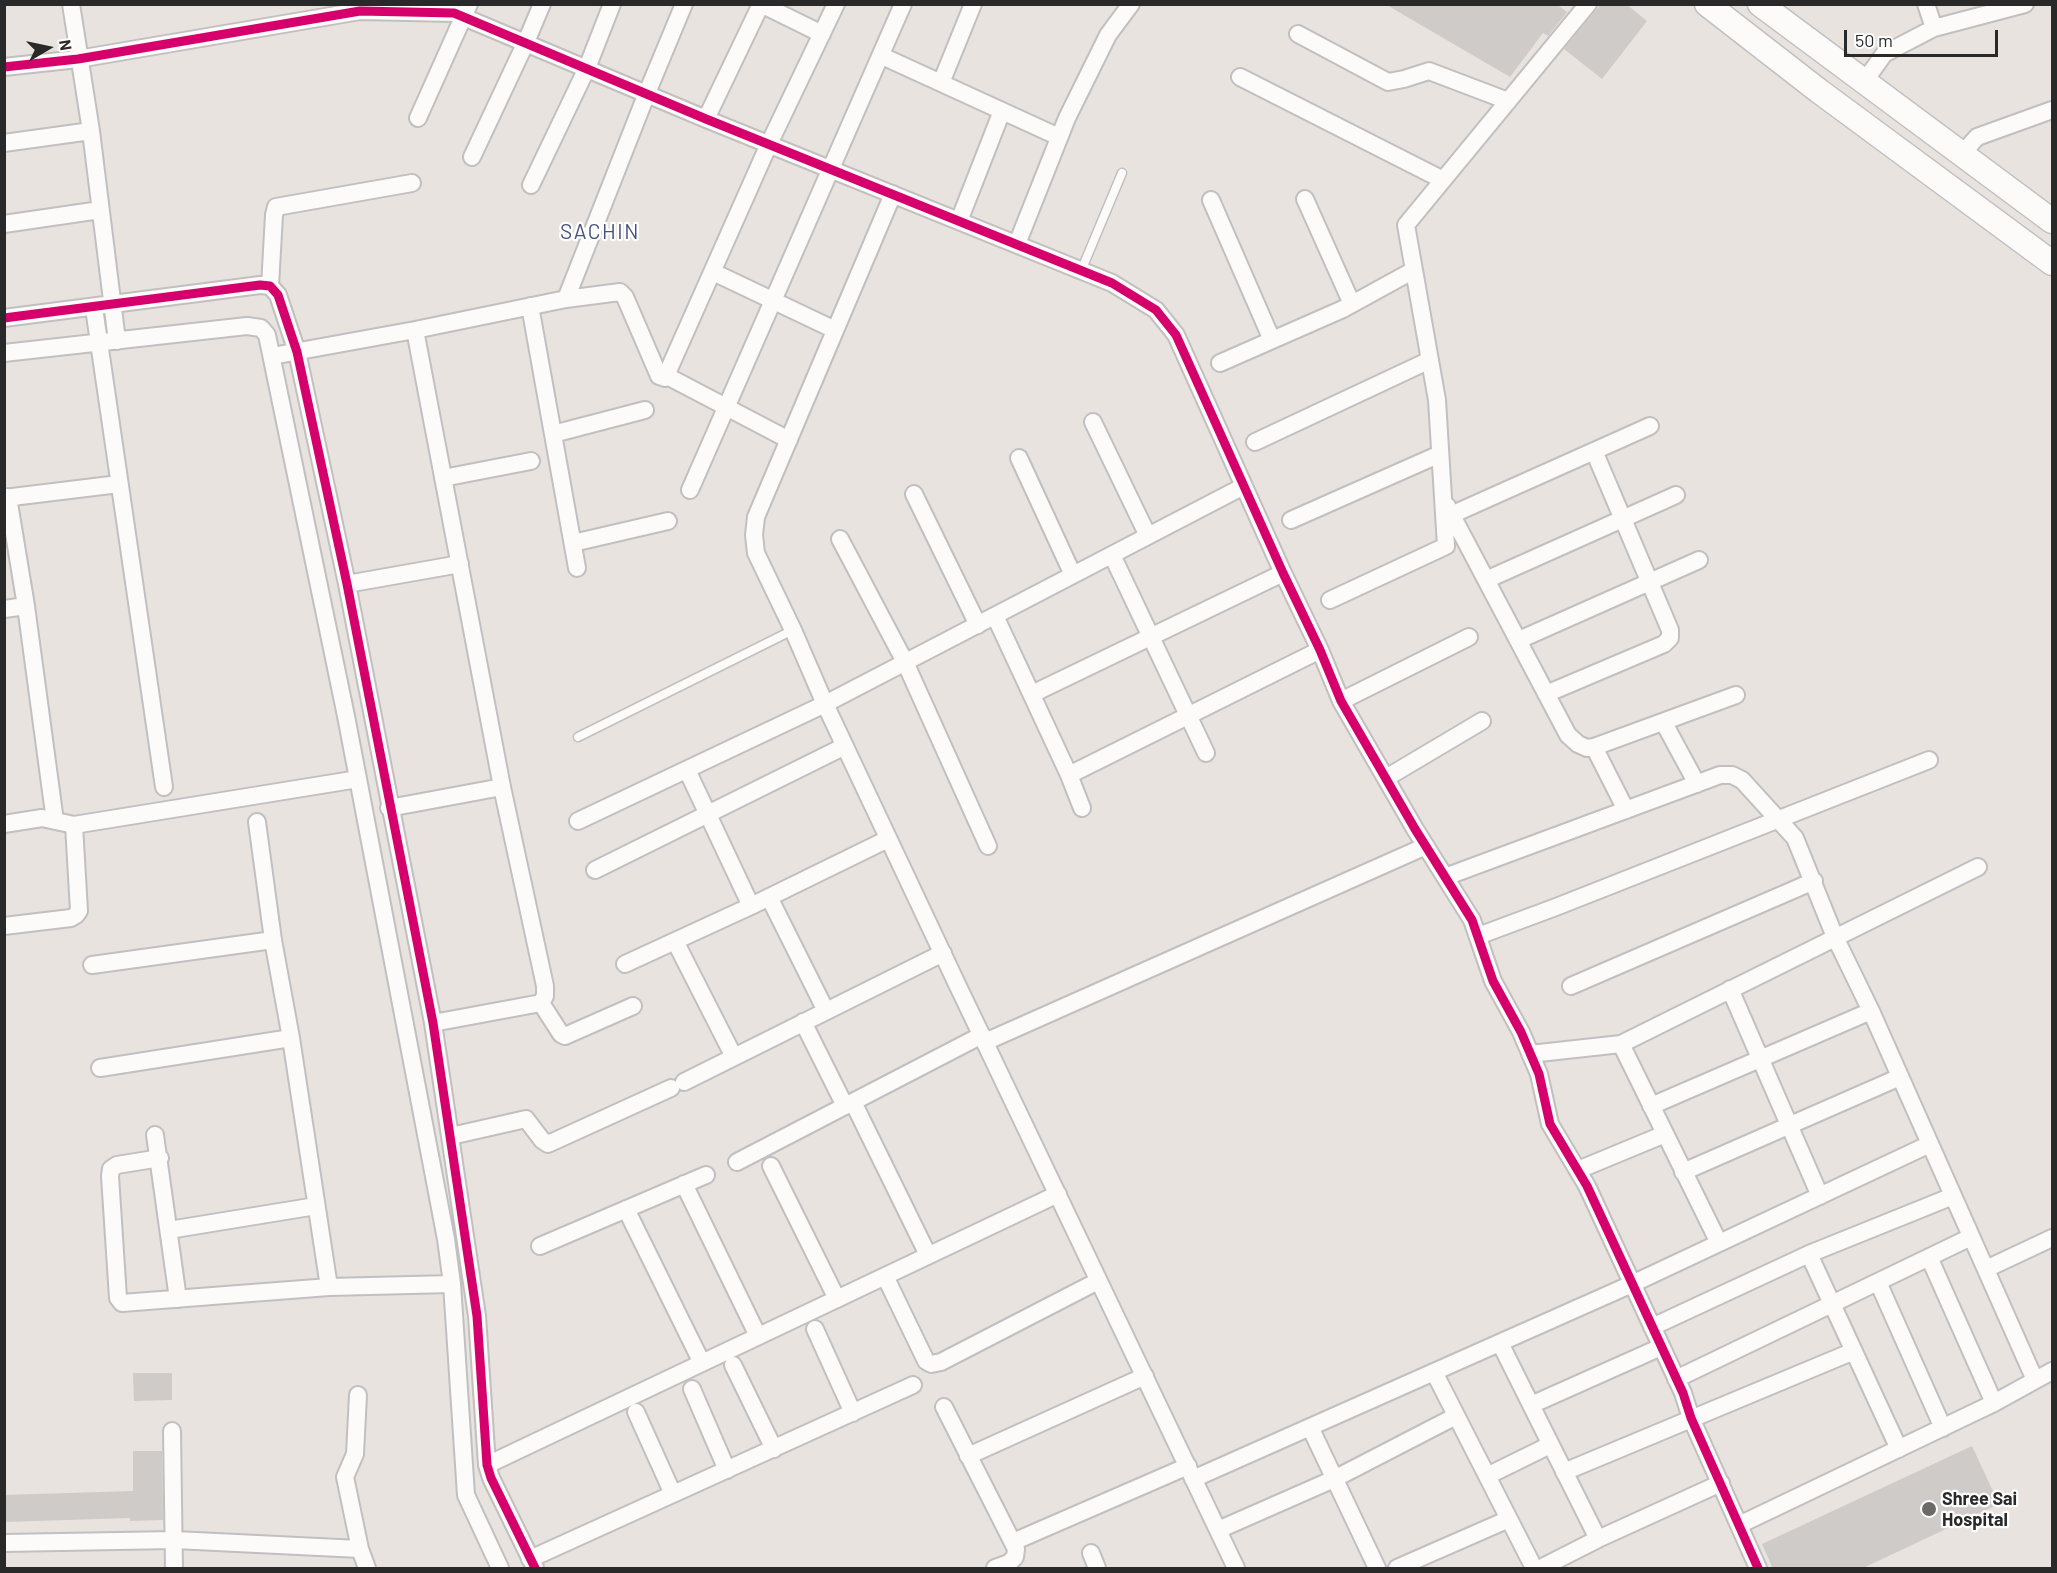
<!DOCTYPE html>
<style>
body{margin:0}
#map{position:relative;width:2057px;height:1573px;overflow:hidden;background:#e8e3de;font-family:Barlow,sans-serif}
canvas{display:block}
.frame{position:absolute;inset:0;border:6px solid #292929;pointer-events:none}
.north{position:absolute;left:18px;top:18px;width:60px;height:60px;-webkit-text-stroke:4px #fff;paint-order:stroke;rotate:81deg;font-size:16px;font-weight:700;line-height:24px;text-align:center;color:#292929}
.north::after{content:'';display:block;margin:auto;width:21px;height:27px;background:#292929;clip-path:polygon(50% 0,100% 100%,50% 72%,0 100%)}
.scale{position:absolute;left:1844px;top:30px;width:154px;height:27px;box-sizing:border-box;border:3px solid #292929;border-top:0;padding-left:8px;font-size:18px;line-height:21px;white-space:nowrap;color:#292929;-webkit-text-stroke:4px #fff;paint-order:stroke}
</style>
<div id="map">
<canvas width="2057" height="1573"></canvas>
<div class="frame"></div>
<div class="north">N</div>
<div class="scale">50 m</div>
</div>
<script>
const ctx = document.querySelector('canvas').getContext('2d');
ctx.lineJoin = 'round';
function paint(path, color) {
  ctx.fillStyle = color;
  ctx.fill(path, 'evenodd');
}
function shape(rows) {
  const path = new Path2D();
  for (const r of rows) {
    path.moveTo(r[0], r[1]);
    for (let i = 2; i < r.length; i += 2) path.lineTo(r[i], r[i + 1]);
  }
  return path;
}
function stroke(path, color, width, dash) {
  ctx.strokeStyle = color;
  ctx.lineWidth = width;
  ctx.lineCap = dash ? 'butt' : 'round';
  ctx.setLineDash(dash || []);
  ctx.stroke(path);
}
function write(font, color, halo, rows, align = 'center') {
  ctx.font = font + ' Barlow,sans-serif';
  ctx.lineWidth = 4.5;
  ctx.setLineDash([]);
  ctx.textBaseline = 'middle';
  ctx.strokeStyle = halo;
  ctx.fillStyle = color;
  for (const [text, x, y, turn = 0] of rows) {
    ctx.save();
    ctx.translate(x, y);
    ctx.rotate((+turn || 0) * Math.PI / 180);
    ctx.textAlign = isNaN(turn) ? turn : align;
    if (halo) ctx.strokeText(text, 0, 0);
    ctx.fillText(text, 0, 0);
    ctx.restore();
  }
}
paint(shape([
 [1385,4,1556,4,1567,12,1548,36,1543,33,1510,77],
 [1601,4,1626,4,1647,21,1602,79,1564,49],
 [133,1373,172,1373,172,1400,134,1401],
 [1972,1446,1999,1504,1861,1569,1773,1569,1762,1544],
 [133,1451,162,1451,163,1520,130,1521,130,1518,4,1522,4,1495,133,1491]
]), '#cecbc8');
const service = shape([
 [1081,271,1122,173],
 [578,737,793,630]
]);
const minor = shape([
 [71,4,91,131,117,341],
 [761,4,822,34],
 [1926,4,1934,28],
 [1298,34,1388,82,1404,79,1429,71,1508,101],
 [882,56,1059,137],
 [4,67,78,59,360,11,454,13,706,119,1112,283,1156,310,1176,335,1283,573,1320,650,1341,701,1415,829,1472,920,1493,981,1521,1032,1539,1074,1550,1124,1587,1186,1683,1393,1691,1418,1758,1568],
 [1240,77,1443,180],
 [1864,82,1884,54,1934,28,2025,4],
 [941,83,973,4],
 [418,118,469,4],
 [706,119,761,4],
 [4,143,91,131],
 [1962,154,1977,137,2052,110],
 [472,157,526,42,542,4],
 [531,185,587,68,612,4],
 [893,194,756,517,754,535,756,553,793,630,825,704,956,982,1236,1568],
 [1305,199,1352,304],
 [1211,200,1272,340],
 [959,221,1002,111],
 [4,224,100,210],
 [1017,244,1067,118,1108,35,1131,4],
 [713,272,835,330],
 [270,286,274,215,276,207,412,183],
 [566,299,647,93,684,4],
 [530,306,577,568],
 [94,308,164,787],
 [4,318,260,285,270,286,278,295,297,352,347,584,433,1023,477,1316,487,1465,491,1478,535,1568],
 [415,330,502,787,545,986,545,996,541,1003,433,1023],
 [4,353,247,326,261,328,267,335,346,716,446,1239,452,1284,466,1495,500,1568],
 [272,356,415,330,566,299,620,292,625,297,659,376,665,378,769,144,836,4],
 [1220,363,1343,309,1414,270],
 [667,376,789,440],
 [1093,422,1148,536],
 [553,434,645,410],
 [1255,442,1430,360],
 [1019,458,1073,575],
 [443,478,531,461],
 [690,490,903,4],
 [914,494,978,625],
 [8,497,26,606,55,821],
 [4,498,119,484],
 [1447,506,1568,735,1578,744,1587,748,1594,747,1736,695],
 [1451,515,1650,426],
 [1291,520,1440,454],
 [840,539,905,662,988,846],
 [573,543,668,521],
 [1112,555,1206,753],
 [1486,580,1676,495],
 [347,584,460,564],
 [1330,600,1446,546,1437,400,1406,225,1588,4],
 [4,609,26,606],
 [995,616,1069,775,1082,808],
 [1519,640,1699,560],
 [1032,694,1283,573],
 [1546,694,1664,644,1670,638,1670,630,1594,451],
 [1341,701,1469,637],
 [1664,723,1697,784],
 [1594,747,1626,810],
 [687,770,751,906],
 [1069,775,1320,650],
 [1386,778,1482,721],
 [389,808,502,787],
 [578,821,825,704,1244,486],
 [257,822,273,940,291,1038,329,1287],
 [4,824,42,818,74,825,358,779],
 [595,870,845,746],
 [1445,877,1720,775,1732,775,1742,780,1795,838,1835,937,1871,1011,2035,1380],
 [769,897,826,1011],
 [4,926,71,918,76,915,79,911,74,825],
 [1478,936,1556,907,1929,760],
 [675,941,734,1057],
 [625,964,751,906,888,839],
 [92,965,273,940],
 [1571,986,1814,881],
 [1730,989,1820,1196],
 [541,1003,561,1034,565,1036,633,1006],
 [803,1022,845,1106],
 [985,1042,1426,846],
 [1621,1044,1719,1243],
 [1530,1054,1621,1044,1978,867],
 [100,1068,291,1038],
 [684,1082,943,953],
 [853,1102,928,1255],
 [1651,1106,1871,1011],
 [155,1135,178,1299],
 [451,1136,526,1119,542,1140,548,1144,671,1088],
 [160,1158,117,1165,111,1169,110,1176,118,1298,122,1303,329,1287,452,1284],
 [737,1162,982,1035],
 [771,1166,837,1299],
 [1578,1170,1665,1134],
 [1683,1172,1900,1077],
 [684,1184,758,1336],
 [626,1209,702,1363],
 [169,1230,316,1206],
 [540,1246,706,1175],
 [1809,1254,1899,1449],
 [1929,1257,1994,1403],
 [1986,1269,2052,1238],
 [885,1276,926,1361,931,1364,941,1362,1098,1281],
 [1878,1282,1943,1428],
 [1652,1327,1809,1254,1953,1196],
 [815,1329,853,1413],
 [1500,1343,1598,1539],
 [733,1365,774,1449],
 [1434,1372,1534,1568],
 [1676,1379,1971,1237],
 [692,1389,727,1470],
 [358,1395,355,1454,345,1477,360,1549,367,1568],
 [1531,1405,1661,1347],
 [944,1407,1016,1549,1015,1557,1009,1563,995,1568],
 [636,1412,673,1494],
 [1310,1427,1377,1568],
 [172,1431,174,1568],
 [968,1456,1145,1376],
 [487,1465,1058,1194],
 [1564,1472,1854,1351],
 [1487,1476,1550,1445],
 [1193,1479,1632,1284,1930,1144],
 [1739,1525,1994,1403,2052,1371],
 [1218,1530,1334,1479,1456,1416],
 [1013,1542,1188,1466],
 [4,1543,175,1540,360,1549],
 [1091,1553,1097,1568],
 [530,1559,913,1385],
 [1397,1568,1509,1519],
 [1541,1568,1598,1539,1721,1483]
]);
const secondary = shape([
 [1707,4,1819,91,2052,263],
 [1760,4,2052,221]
]);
stroke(service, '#c1bfc0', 11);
stroke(minor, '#c1bfc0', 20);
stroke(secondary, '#c1bfc0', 27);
stroke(service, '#fcfbfa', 8);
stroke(minor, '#fcfbfa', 16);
stroke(secondary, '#fcfbfa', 24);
stroke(shape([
 [4,67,78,59,360,11,454,13,706,119,1112,283,1156,310,1176,335,1283,573,1320,650,1341,701,1415,829,1472,920,1493,981,1521,1032,1539,1074,1550,1124,1587,1186,1683,1393,1691,1418,1758,1568],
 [4,318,260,285,270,286,278,295,297,352,347,584,433,1023,477,1316,487,1465,491,1478,535,1568]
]), '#d6006c', 9);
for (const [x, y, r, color] of [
 [1929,1509,8,"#6c6a68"]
]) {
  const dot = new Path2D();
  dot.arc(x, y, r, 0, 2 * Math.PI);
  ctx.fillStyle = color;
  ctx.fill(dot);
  stroke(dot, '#fff', 2);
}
write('bold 18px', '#292929', '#fff', [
 ["Shree Sai",1942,1499],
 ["Hospital",1942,1520]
], 'left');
ctx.letterSpacing = '1.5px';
write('21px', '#45537e', '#fff', [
 ["SACHIN",600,232]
]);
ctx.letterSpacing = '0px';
</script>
